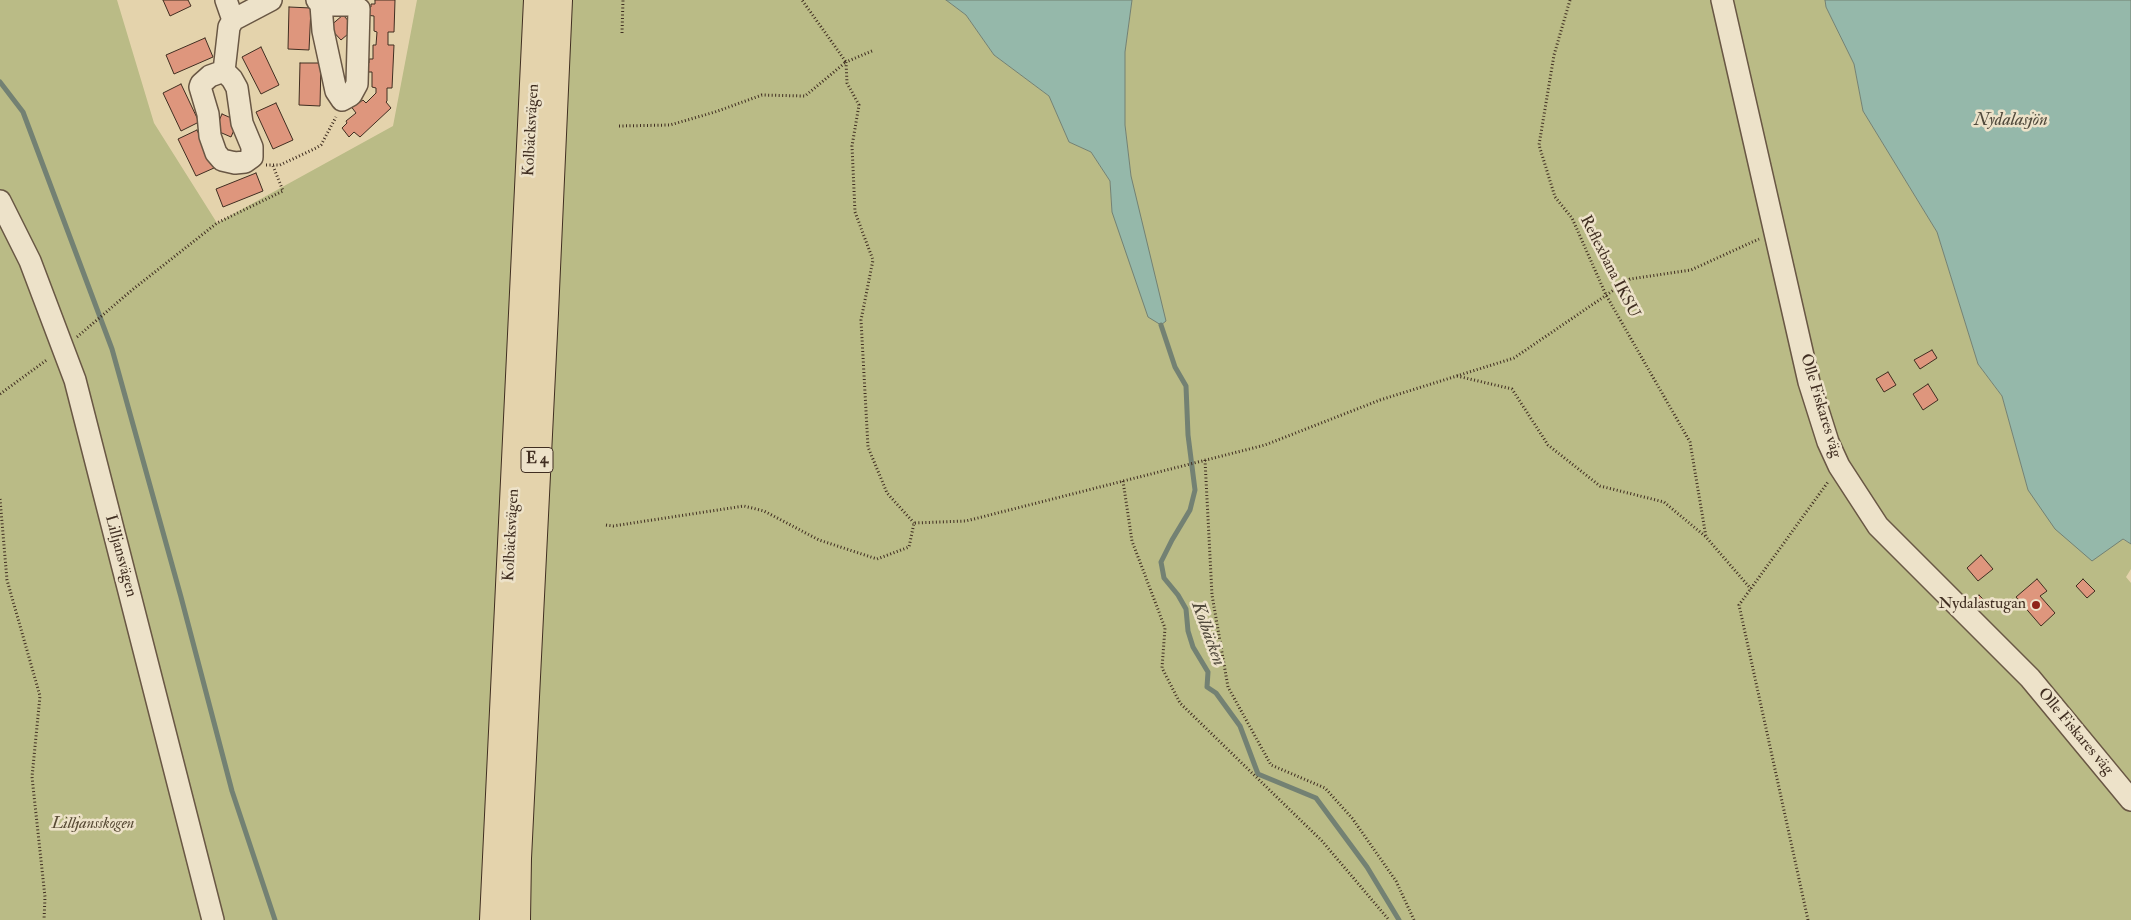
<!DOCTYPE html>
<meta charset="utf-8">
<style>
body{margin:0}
canvas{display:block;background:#e4d3ac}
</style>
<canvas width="2131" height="920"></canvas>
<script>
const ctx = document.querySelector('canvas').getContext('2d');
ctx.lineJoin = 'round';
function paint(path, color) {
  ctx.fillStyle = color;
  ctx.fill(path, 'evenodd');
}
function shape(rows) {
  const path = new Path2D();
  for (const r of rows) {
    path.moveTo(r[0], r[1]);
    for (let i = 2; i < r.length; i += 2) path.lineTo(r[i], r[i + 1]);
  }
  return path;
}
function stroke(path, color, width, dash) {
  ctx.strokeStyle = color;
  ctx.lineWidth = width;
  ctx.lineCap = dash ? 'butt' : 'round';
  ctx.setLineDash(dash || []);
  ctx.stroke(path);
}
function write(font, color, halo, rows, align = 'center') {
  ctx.font = font + ' "IM FELL Double Pica",serif';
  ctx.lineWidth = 5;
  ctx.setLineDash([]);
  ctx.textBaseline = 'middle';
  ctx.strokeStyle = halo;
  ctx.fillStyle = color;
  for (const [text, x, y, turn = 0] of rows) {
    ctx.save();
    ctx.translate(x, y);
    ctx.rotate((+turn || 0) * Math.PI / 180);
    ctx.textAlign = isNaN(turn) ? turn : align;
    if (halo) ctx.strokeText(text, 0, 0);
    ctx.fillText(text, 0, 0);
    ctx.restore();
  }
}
paint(shape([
 [0,0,117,0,154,123,217,223,393,126,417,0,946,0,966,15,994,55,1049,96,1069,142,1091,152,1110,181,1112,212,1131,176,1125,125,1125,52,1132,0,1825,0,1826,7,1854,64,1863,111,1937,232,1978,364,2002,396,2028,490,2131,544,2131,569,2126,577,2131,583,2131,920,0,920]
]), '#babb86');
const water = shape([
 [946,0,1132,0,1125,52,1125,125,1131,176,1166,321,1161,325,1148,317,1112,212,1110,181,1091,152,1069,142,1049,96,994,55,966,15,946,0],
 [1825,0,2131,0,2131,544,2123,539,2092,561,2055,529,2028,490,2002,396,1978,364,1937,232,1863,111,1854,64,1826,7,1825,0]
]);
paint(water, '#95b8aa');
stroke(water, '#738173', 1);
stroke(shape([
 [0,82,23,112,112,349,181,597,232,791,275,920],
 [1161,325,1175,367,1186,386,1188,435,1195,490,1190,510,1172,540,1161,562,1164,578,1178,595,1186,609,1188,631,1193,647,1208,672,1207,687,1216,693,1240,726,1258,774,1316,798,1367,867,1399,920]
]), '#738173', 5);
const building = shape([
 [163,0,188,0,191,6,170,16,163,0],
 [375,0,395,0,394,32,388,32,388,45,394,45,392,88,387,88,387,101,386,102,391,108,360,137,354,132,349,137,342,128,347,123,346,121,356,113,350,105,357,99,360,102,363,100,366,103,376,93,376,88,372,87,372,72,365,72,364,63,369,63,369,59,373,59,373,45,376,45,377,32,374,31,374,16,366,15,366,7,371,7,371,4,375,4,375,0],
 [289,7,311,8,309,50,288,49,289,7],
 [343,15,355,28,341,40,329,27,343,15],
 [205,38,213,57,174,74,166,55,205,38],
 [261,47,279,85,261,94,242,57,261,47],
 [300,63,321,63,320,106,299,105,300,63],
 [181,84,199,122,181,131,163,93,181,84],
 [276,103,293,140,273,149,256,112,276,103],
 [222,114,238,121,231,137,215,130,222,114],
 [197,130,214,168,196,176,178,139,197,130],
 [256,173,263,191,223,207,216,189,256,173],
 [1932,350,1937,358,1920,369,1914,360,1932,350],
 [1888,372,1896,385,1884,392,1876,379,1888,372],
 [1928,384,1938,400,1923,410,1913,394,1928,384],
 [1981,555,1993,569,1978,581,1967,568,1981,555],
 [2037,579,2047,591,2040,596,2055,613,2041,626,2016,597,2037,579],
 [2083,579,2095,591,2087,598,2076,586,2083,579],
 [1979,595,1986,602,1978,609,1972,602,1979,595]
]);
paint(building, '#de967d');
stroke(building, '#402e21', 1);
const minor = shape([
 [317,0,321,5,323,31,336,91,342,100,351,95,357,84,359,9,351,5,321,5],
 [1722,0,1809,382,1828,442,1839,466,1878,526,2030,678,2131,800],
 [233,20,271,0],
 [224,71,232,79,237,88,242,123,252,147,252,157,245,162,235,163,222,160,216,153,210,136,208,114,200,87,201,84,210,76,224,71],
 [224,71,229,27,233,20,226,0],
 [0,201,30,261,75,380,213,920]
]);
const highway = shape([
 [494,920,538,0],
 [516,920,517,858,544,313,558,0]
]);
stroke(minor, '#695744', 24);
stroke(highway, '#402e21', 30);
stroke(shape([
 [1570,0,1554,55,1539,145,1555,197,1572,218,1606,295,1690,442,1706,537],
 [622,33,623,0],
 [872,51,846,62,847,83,859,105,852,146,855,212,873,260,861,320,868,447,887,493,914,523],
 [619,126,670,125,715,112,762,95,805,96,846,62,802,0],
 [266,165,280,165,316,148,321,145,336,117],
 [77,337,132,290,217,223,283,191,273,166],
 [1457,376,1512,389,1548,445,1600,486,1664,502,1706,537,1751,589],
 [0,394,48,359],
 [1205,460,1212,595,1228,687,1271,765,1325,788,1352,818,1396,881,1414,920],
 [1123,481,1132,541,1165,628,1162,668,1180,703,1322,841,1389,920],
 [0,499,7,580,40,696,32,777,45,897,44,920],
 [606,525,613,526,744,506,764,511,819,540,877,559,909,547,914,523,966,521,1265,445,1380,400,1514,358,1630,279,1691,270,1759,239],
 [1808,920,1739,605,1828,482]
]), '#402e21', 3, [1, 2.5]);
stroke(minor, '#ede2c9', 21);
stroke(highway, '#e4d3ac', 28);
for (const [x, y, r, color] of [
 [2036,605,5,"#8f2418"]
]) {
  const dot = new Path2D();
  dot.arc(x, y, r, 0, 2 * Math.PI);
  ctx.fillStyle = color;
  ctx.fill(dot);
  stroke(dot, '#ede2c9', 2);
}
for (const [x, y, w] of [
 [537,460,32]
]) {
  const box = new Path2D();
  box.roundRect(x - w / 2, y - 12.5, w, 25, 4);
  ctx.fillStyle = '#ede2c9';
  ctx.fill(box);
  stroke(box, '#402e21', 1);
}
write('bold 15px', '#402e21', null, [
 ["E 4",537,460]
]);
write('16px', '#402e21', '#ede2c9', [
 ["Kolbäcksvägen",532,130,-87],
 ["Reflexbana IKSU",1609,267,63],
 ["Olle Fiskares väg",1820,406,73],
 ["Kolbäcksvägen",512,535,-87],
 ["Lilljansvägen",120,556,75],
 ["Olle Fiskares väg",2075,732,50]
]);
write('16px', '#402e21', '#ede2c9', [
 ["Nydalastugan",2026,605]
], 'right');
write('italic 16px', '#584a35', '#ede2c9', [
 ["Lilljansskogen",93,825]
]);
write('italic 18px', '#514a3c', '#ede2c9', [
 ["Nydalasjön",2011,121],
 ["Kolbäcken",1207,634,70]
]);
</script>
